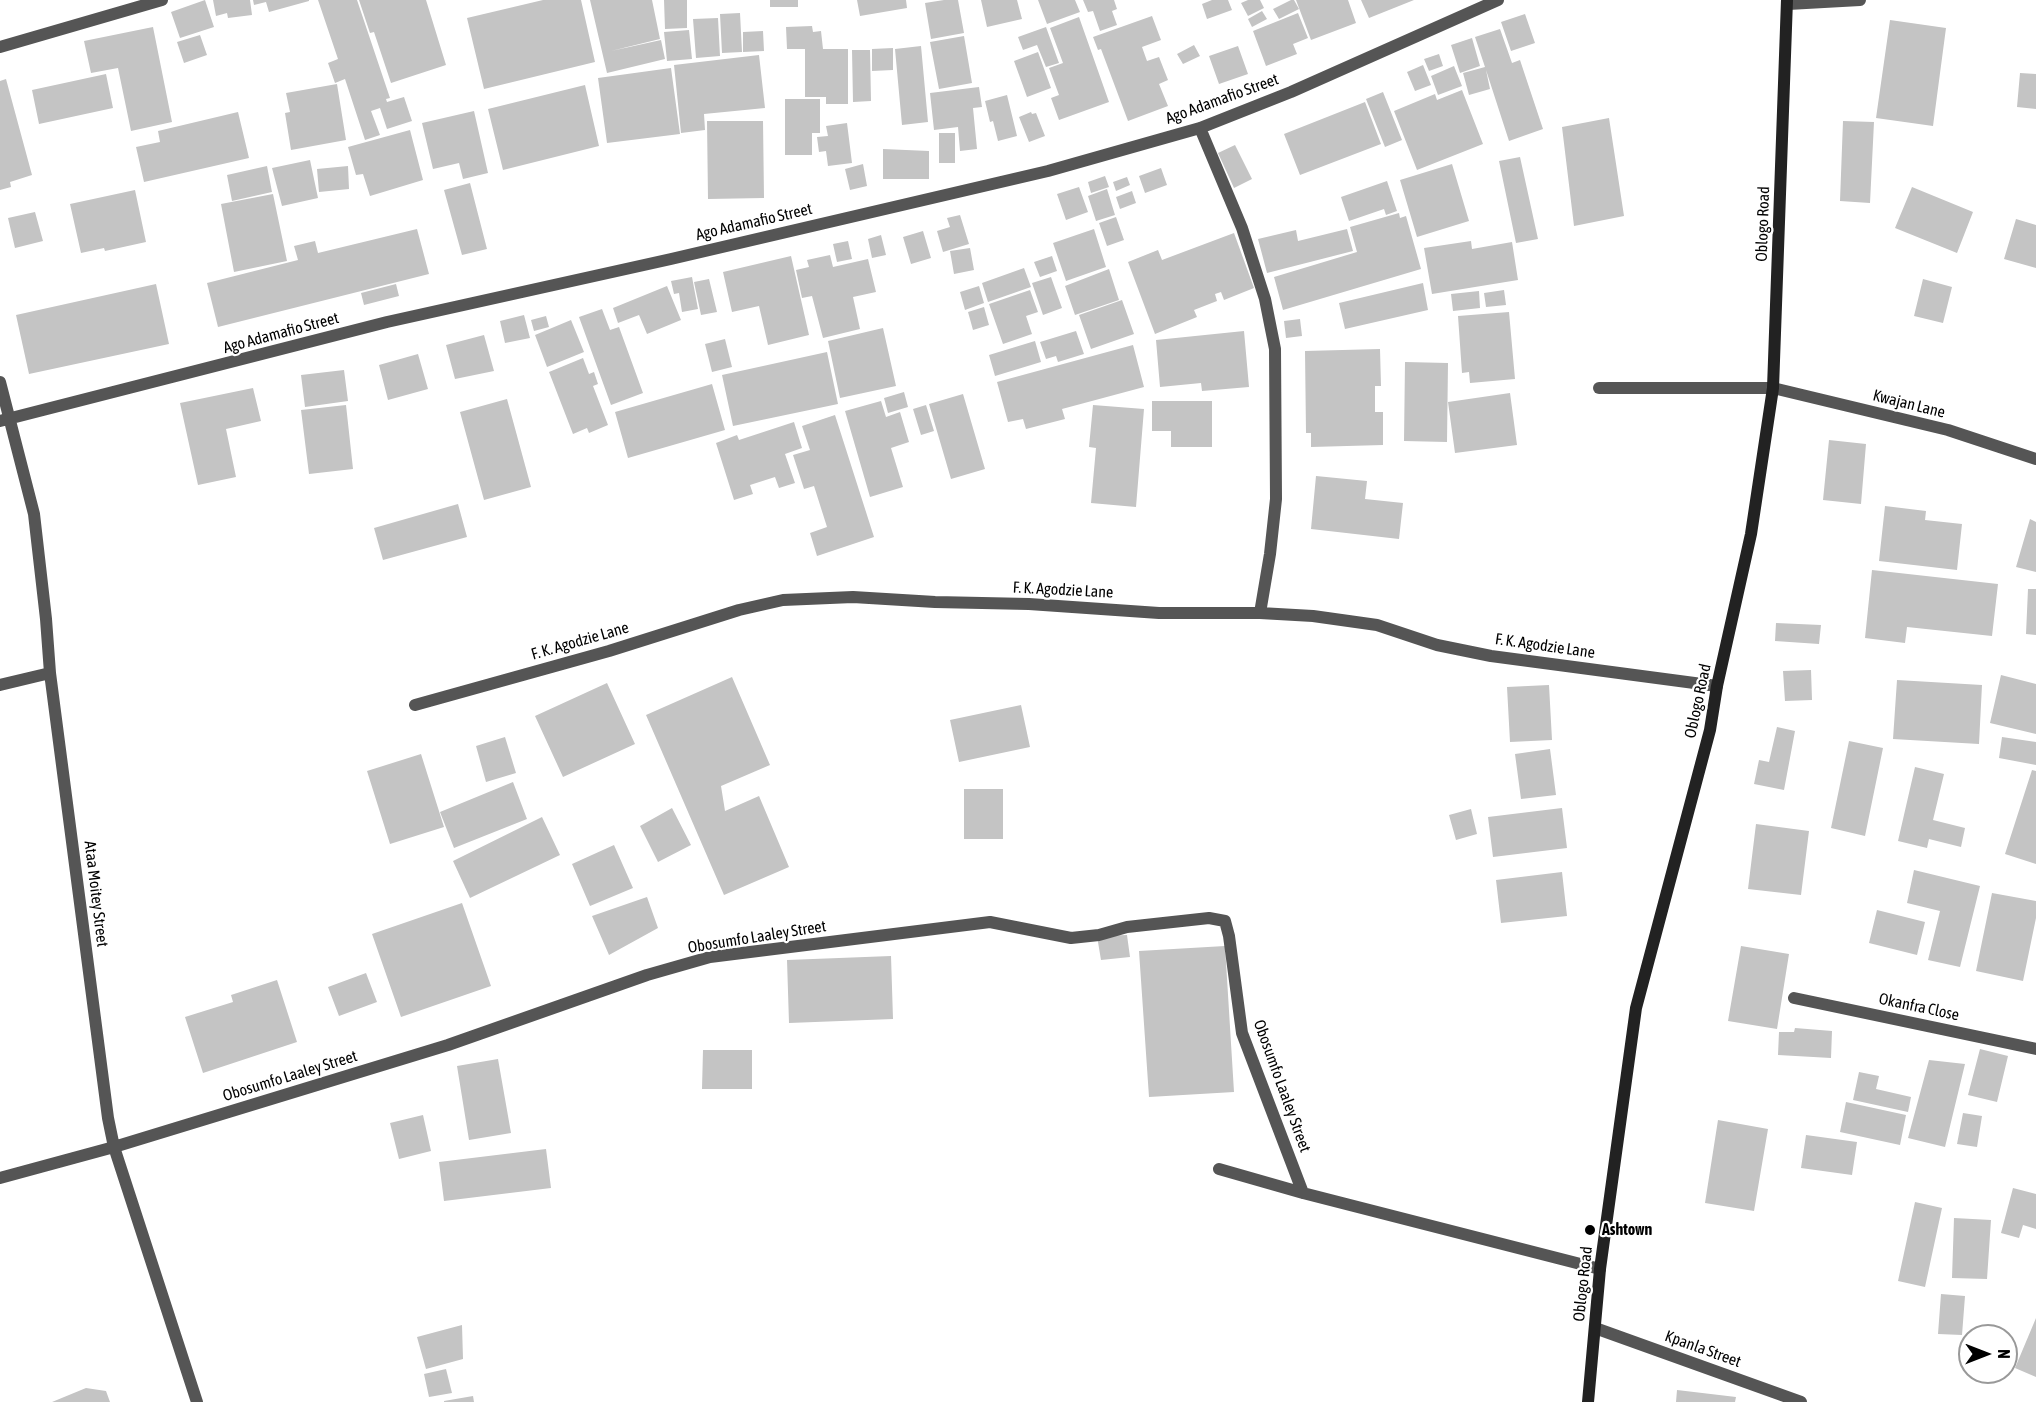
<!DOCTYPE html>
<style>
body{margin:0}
#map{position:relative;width:2036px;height:1402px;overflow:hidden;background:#fff;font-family:"Asap Condensed",sans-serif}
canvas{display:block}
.north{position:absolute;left:1958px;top:1324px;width:60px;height:60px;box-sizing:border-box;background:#fff;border:2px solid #999;border-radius:50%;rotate:90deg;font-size:16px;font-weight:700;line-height:24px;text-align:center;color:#000}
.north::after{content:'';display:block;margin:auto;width:21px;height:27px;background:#000;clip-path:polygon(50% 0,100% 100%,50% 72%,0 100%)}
</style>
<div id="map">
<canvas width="2036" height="1402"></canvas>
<div class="north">N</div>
</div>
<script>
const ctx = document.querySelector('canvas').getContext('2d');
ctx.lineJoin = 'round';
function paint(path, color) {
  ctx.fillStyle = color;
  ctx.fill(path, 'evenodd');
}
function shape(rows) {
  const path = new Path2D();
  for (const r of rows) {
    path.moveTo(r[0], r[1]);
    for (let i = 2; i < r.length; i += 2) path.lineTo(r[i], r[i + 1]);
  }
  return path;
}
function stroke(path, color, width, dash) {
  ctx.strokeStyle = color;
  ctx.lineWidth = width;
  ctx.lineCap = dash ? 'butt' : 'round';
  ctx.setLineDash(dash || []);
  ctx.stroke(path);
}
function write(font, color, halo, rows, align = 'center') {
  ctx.font = font + ' "Asap Condensed",sans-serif';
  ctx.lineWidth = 4.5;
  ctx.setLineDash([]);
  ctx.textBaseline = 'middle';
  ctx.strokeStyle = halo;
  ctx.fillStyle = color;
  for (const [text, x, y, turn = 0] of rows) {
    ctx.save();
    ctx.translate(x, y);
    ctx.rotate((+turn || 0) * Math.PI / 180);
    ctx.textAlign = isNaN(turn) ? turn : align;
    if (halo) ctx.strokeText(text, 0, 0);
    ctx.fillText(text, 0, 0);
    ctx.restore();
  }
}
paint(shape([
 [205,0,214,27,180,38,171,12],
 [213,0,250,0,252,15,228,18,227,13,216,16],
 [253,0,309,0,309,1,269,12,266,2,254,5],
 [318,0,357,0,390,98,386,99,387,102,404,97,412,121,387,129,380,108,371,111,380,135,365,140,345,79,335,83,328,63,338,59],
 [359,0,426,0,446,65,391,83,374,32,370,33],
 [543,0,581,0,595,62,484,89,467,18],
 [590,0,652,0,660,39,611,51,661,40,665,59,607,73],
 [664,0,687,0,687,28,665,29],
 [770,0,798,0,798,7,770,7],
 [857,0,906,0,907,8,860,16],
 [944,0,958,0,964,33,931,39,925,3],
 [981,0,1017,0,1022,19,987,27],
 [1038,0,1075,0,1080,12,1047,24],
 [1083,0,1114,0,1117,9,1112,11,1117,25,1100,31,1093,11,1088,12],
 [1212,0,1228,0,1232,10,1207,19,1202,4],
 [1248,0,1260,0,1264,8,1248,16,1241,3],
 [1291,0,1294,0,1299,9,1279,19,1273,9],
 [1296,0,1348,0,1356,23,1311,40],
 [1361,0,1414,0,1369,18],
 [1262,11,1267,19,1252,27,1248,19],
 [740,13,742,52,722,53,720,14],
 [1298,13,1308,38,1293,44,1297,54,1266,66,1253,31],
 [1525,14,1535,43,1511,51,1501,22],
 [1152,16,1161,40,1142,47,1147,61,1159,57,1168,80,1159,84,1168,106,1128,121,1101,49,1098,50,1093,37],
 [1079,17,1109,102,1059,120,1051,98,1059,95,1049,68,1063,63,1050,28],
 [718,18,720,56,696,58,693,19],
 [1890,20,1946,28,1933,126,1876,118],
 [812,26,813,32,821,31,823,49,848,49,848,104,826,104,826,97,805,97,805,49,787,49,786,27],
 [153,27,172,122,131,131,118,68,91,73,84,41],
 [1046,27,1059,63,1046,67,1037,45,1023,50,1018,37],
 [1500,29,1512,63,1520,60,1543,129,1509,141,1486,70,1490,89,1469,95,1463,73,1485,67,1475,37],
 [689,30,692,59,667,61,664,32],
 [763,31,764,51,743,52,743,32],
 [200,35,207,55,184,63,177,42],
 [964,36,972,83,939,89,930,42],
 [1472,38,1480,66,1460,73,1451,45],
 [1194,45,1200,56,1183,64,1177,54],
 [921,46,928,122,902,125,895,49],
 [1238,46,1248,74,1219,84,1209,56],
 [893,48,893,70,872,71,872,49],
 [852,50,870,50,871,101,853,102],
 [1038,52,1051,88,1027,97,1014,61],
 [1439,54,1443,66,1429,71,1424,59],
 [759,55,765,108,704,114,705,130,681,133,674,65],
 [1423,65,1431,85,1415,91,1407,72],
 [1454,66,1462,86,1438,95,1431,76],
 [671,68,680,134,607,143,598,78],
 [2020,73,2036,74,2036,109,2017,107],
 [106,74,113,108,39,124,32,90],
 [6,79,32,175,10,182,11,187,0,190,0,81],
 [337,84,346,140,291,150,285,113,290,112,286,93],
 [585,85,599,146,503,170,488,109],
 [979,87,982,107,973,108,977,149,960,151,958,127,934,130,930,93],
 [1462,90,1483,144,1417,170,1394,111,1435,94,1437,100],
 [1383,92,1402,140,1385,147,1366,99],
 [1007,95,1017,136,998,141,993,121,990,122,985,101],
 [785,99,820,99,820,133,812,133,812,155,785,155],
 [1365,102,1381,144,1300,175,1284,134],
 [474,111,488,173,463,179,459,163,433,169,422,123],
 [238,112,249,158,144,182,136,147,160,142,158,131],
 [1031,112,1032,114,1036,113,1045,136,1029,142,1019,117],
 [1609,118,1624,216,1574,226,1562,127],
 [707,121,763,121,764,198,708,199],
 [1843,121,1874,122,1870,203,1840,201],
 [847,123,852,163,828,166,826,151,819,152,817,137,828,136,826,126],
 [410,130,423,180,370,196,363,174,356,175,348,147],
 [939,133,955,133,955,163,939,163],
 [1235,145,1252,179,1234,188,1218,153],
 [883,149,929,151,929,179,883,179],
 [1520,157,1538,239,1516,243,1499,161],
 [310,160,318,198,282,206,272,168],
 [863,164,867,186,850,190,845,169],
 [1452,164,1469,221,1417,237,1400,180],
 [267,166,272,192,232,201,227,175],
 [348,166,349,189,319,192,317,169],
 [1161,168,1167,185,1145,193,1139,176],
 [1105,176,1109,187,1091,193,1088,182],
 [1127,177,1130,185,1116,191,1113,182],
 [1387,181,1397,211,1386,215,1384,209,1349,221,1341,197],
 [470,183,487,249,462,255,444,190],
 [1079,187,1088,212,1066,220,1057,194],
 [1912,187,1973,212,1957,253,1895,228],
 [1107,189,1115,215,1096,221,1088,196],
 [135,190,146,242,105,251,104,248,81,253,70,204],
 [1132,191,1136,203,1120,209,1116,197],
 [273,194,287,261,234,272,221,204],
 [35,212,43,241,15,248,8,218],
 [1399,213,1400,218,1406,216,1421,269,1283,310,1274,277,1357,252,1350,227],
 [960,215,969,244,943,252,937,231,950,227,947,218],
 [1116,217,1124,240,1107,246,1099,223],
 [2016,219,2036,225,2036,268,2004,259],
 [417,229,429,274,218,327,207,283,298,260,294,246,315,241,318,253],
 [1094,229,1106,267,1066,281,1053,243],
 [1347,229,1353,251,1267,273,1258,239,1296,230,1298,241],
 [923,231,931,258,911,264,903,237],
 [1234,233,1254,288,1224,300,1221,292,1215,294,1217,301,1194,310,1197,317,1155,334,1128,262,1158,250,1162,260],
 [881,235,886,255,872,258,868,239],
 [848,241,852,259,837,262,833,244],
 [1471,241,1472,249,1512,242,1518,280,1432,294,1424,248],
 [970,248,974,270,954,274,950,251],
 [830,255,833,267,868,259,876,292,853,297,860,329,823,338,812,296,802,298,796,270,809,267,807,260],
 [791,256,809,335,768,345,759,306,732,312,723,272],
 [1052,256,1057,271,1040,277,1034,262],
 [1024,268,1031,287,988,302,982,283],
 [1109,269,1119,300,1075,315,1065,286],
 [692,277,698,309,682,312,679,293,674,294,671,281],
 [1051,277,1062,308,1043,315,1032,283],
 [709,279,717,312,701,315,694,282],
 [1923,279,1952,287,1943,323,1914,316],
 [1423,283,1428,310,1345,329,1339,303],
 [156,284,169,344,29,374,16,315],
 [396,284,399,296,364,305,361,293],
 [667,286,681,320,647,334,639,315,618,323,613,308],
 [979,286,984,303,965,310,960,292],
 [1030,290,1038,312,1026,316,1032,334,1003,344,989,304],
 [1504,290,1506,305,1486,307,1484,293],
 [1479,291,1480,308,1453,311,1451,294],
 [1122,300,1134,334,1091,349,1079,315],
 [984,307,989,325,973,330,968,312],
 [602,309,610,330,619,327,643,393,611,405,579,317],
 [1509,312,1515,379,1470,383,1469,372,1462,373,1458,316],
 [524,315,530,338,505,343,500,321],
 [546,316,549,327,534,331,531,320],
 [1300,319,1302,336,1286,338,1284,321],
 [571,320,584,352,547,367,535,335],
 [883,328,896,386,840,398,828,341],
 [1076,331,1084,354,1058,362,1056,356,1046,359,1040,342],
 [1244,331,1249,387,1202,391,1201,383,1160,387,1156,340],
 [484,335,494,371,455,379,446,345],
 [725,339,732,367,712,372,705,344],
 [1035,341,1041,362,995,376,989,355],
 [1133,345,1144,387,1062,409,1065,419,1026,429,1023,419,1008,422,997,382],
 [1380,349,1381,386,1375,386,1375,412,1383,412,1383,445,1311,447,1311,433,1306,433,1305,351],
 [827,352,838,404,733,426,722,375],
 [418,354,428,389,388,400,379,365],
 [583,358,589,374,594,372,598,384,593,386,608,425,589,433,587,428,573,434,549,372],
 [1405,362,1448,363,1447,442,1404,441],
 [344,370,348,401,305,407,301,375],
 [712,384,725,430,628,458,615,412],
 [253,388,261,421,226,429,236,477,198,485,180,403],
 [904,392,908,407,888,413,884,398],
 [1510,393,1517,445,1455,453,1448,402],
 [963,394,985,469,951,479,929,404],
 [507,399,531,487,484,500,460,412],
 [881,401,886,417,900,412,909,442,891,448,903,487,870,497,845,411],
 [1152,401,1212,401,1212,447,1171,447,1171,431,1152,431],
 [346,405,353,469,309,474,301,410],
 [926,405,934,431,921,435,913,409],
 [1093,405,1144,409,1136,507,1091,503,1096,448,1089,447],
 [835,415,874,537,817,556,810,533,827,527,814,486,804,489,793,455,810,450,802,426],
 [794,422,802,448,785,454,795,483,779,488,775,477,750,485,753,494,734,500,716,443,737,435,739,440],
 [1829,440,1866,444,1861,504,1823,500],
 [1316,476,1367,481,1365,499,1403,503,1399,539,1311,529],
 [458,504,467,537,383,560,374,528],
 [1885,506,1926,511,1925,520,1962,524,1957,570,1879,561],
 [2030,519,2036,522,2036,572,2016,567],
 [1872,570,1998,584,1992,636,1907,627,1905,643,1865,638],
 [2028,589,2036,589,2036,635,2026,634],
 [1776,623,1821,625,1819,644,1775,641],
 [1811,670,1812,700,1785,701,1783,671],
 [2001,675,2036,684,2036,734,1990,723],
 [732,677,770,765,721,786,725,811,759,796,789,867,724,895,646,715],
 [1897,680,1982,685,1979,744,1893,739],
 [607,683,635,744,563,777,535,716],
 [1549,685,1552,740,1510,742,1507,687],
 [1021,705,1030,747,959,762,950,720],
 [1777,727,1795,731,1784,790,1754,784,1759,760,1769,762],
 [505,737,516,773,486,782,476,746],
 [2002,737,2036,742,2036,765,1999,758],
 [1849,741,1883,748,1865,836,1831,828],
 [1550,749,1556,795,1521,799,1515,754],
 [421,754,444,827,390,844,367,771],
 [1915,767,1944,774,1933,820,1965,828,1961,847,1929,839,1927,848,1898,841],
 [2032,770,2036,771,2036,864,2005,854],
 [513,782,527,819,454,848,440,812],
 [964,789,1003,789,1003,839,964,839],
 [672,808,691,845,658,862,640,826],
 [1562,808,1567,848,1493,857,1488,817],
 [1471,809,1477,834,1456,840,1449,815],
 [542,817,560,855,470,898,453,861],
 [1756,824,1809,831,1801,895,1748,889],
 [614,845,633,888,590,906,572,864],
 [1914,870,1980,886,1960,967,1928,960,1940,911,1907,903],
 [1562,872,1567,916,1501,923,1496,880],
 [1992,893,2036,901,2036,918,2023,981,1976,971],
 [647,897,658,928,609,955,592,916],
 [462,903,491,986,401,1017,372,934],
 [1877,910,1925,922,1917,955,1869,943],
 [1127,935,1130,957,1101,960,1097,936],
 [1225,946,1234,1092,1149,1097,1139,951],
 [1741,946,1789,954,1777,1029,1728,1021],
 [891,956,893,1019,789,1023,787,960],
 [366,973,377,1002,339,1016,328,987],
 [277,980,297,1042,203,1073,185,1017,233,1002,231,995],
 [1795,1028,1832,1031,1831,1058,1778,1055,1779,1032,1794,1032],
 [1980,1049,2008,1056,1997,1102,1968,1095],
 [703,1050,752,1050,752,1089,702,1089],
 [498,1059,511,1133,469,1140,457,1066],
 [1929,1060,1965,1064,1945,1147,1908,1138],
 [1859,1072,1879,1076,1876,1089,1911,1097,1908,1112,1853,1100],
 [1846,1102,1906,1115,1900,1145,1840,1132],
 [1963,1113,1982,1116,1977,1147,1957,1144],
 [423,1115,431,1151,399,1159,390,1123],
 [1718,1120,1768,1129,1754,1211,1705,1203],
 [1806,1135,1857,1142,1852,1175,1801,1168],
 [546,1149,551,1188,444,1201,439,1162],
 [2013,1188,2036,1194,2036,1229,2023,1225,2019,1238,2001,1233],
 [1915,1202,1942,1208,1925,1287,1898,1281],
 [1954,1218,1991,1220,1987,1279,1952,1278],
 [1941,1294,1965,1296,1962,1335,1938,1334],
 [2036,1318,2036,1377,2015,1368],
 [462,1325,463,1359,426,1369,417,1337],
 [446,1369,452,1393,429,1397,424,1374],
 [86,1388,106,1391,110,1402,52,1402],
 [1677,1390,1736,1397,1735,1402,1676,1402],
 [473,1396,474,1402,444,1402,444,1401]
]), '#c4c4c4');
stroke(shape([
 [1599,388,1773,388]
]), '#555', 12);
stroke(shape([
 [1788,4,1860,0],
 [0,47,162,0],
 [1200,128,1242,228,1265,299,1275,349,1276,499,1270,554,1260,613],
 [0,382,34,514,46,619,50,673,108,1118,114,1147,197,1402],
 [1773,388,1948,430,2036,459],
 [0,421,387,322,671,259,1048,171,1200,128,1291,92,1498,0],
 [0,685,50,673],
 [415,705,609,651,739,610,783,600,853,597,935,602,1029,604,1159,613,1260,613,1313,616,1377,625,1437,645,1491,656,1717,686],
 [1794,998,2036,1049],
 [1219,1169,1303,1193,1600,1269],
 [0,1178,114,1147,448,1045,647,975,710,957,990,922,1071,938,1099,935,1127,927,1209,918,1225,921,1229,936,1242,1033,1303,1193],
 [1595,1328,1801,1402]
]), '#555', 12);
stroke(shape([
 [1588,1402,1600,1269,1636,1008,1710,730,1717,686,1751,534,1773,388,1787,0]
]), '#222', 12);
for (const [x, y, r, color] of [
 [1590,1230,6,"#000"]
]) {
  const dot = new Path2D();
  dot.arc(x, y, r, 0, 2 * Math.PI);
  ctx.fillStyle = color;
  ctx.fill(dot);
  stroke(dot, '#fff', 2);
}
write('16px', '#000', '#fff', [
 ["Ago Adamafio Street",1222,99,-20],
 ["Ago Adamafio Street",754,222,-13],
 ["Oblogo Road",1763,224,-88],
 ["Ago Adamafio Street",281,333,-15],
 ["Kwajan Lane",1909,404,14],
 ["F. K. Agodzie Lane",1063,590,3],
 ["F. K. Agodzie Lane",580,641,-16],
 ["F. K. Agodzie Lane",1545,646,8],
 ["Oblogo Road",1698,701,-78],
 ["Ataa Moitey Street",96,894,83],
 ["Obosumfo Laaley Street",757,937,-9],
 ["Okanfra Close",1919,1007,12],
 ["Obosumfo Laaley Street",290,1076,-17],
 ["Obosumfo Laaley Street",1282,1086,70],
 ["Oblogo Road",1583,1284,-84],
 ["Kpanla Street",1703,1349,20]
]);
write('bold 16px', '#000', '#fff', [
 ["Ashtown",1602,1230]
], 'left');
</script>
